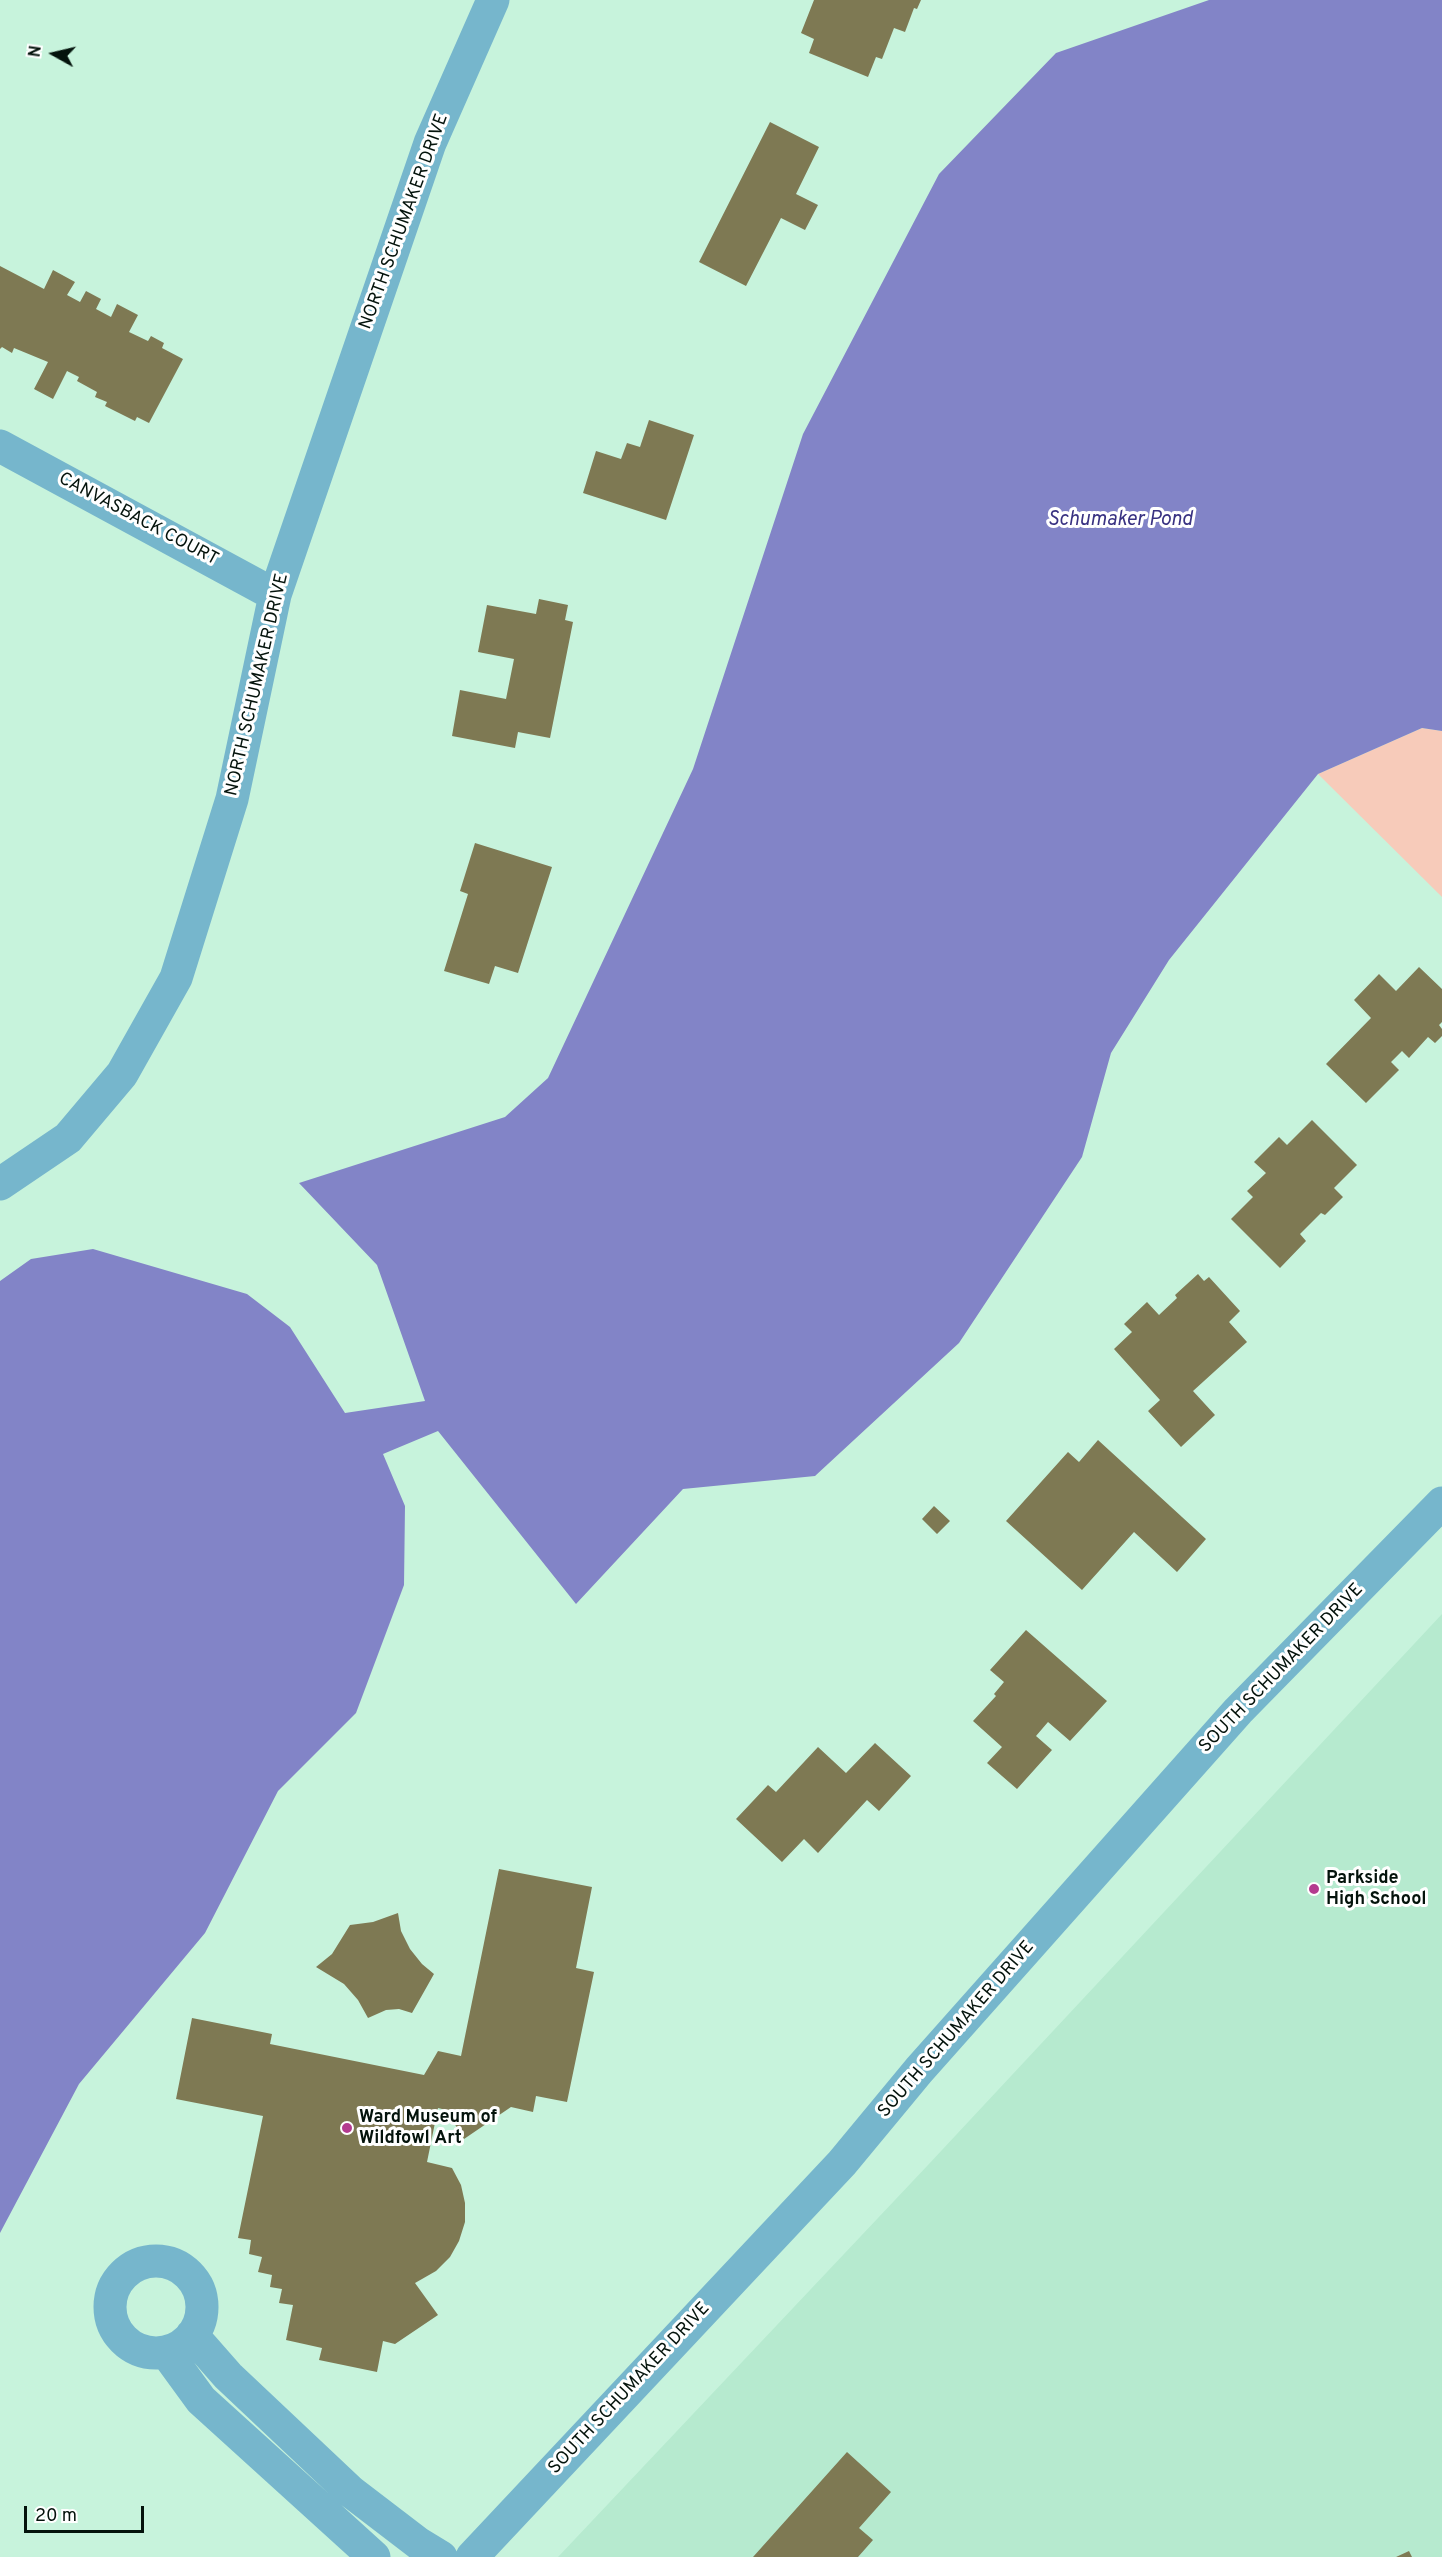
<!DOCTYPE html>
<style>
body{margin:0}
#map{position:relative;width:1442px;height:2557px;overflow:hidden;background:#c7f3dc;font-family:Overpass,sans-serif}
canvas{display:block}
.north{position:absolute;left:24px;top:24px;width:60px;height:60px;-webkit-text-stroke:4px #fff;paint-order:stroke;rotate:278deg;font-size:16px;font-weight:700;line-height:24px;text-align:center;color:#04130c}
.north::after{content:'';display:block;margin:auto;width:21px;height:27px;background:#04130c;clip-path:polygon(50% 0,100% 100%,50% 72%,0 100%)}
.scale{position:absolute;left:24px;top:2506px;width:120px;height:27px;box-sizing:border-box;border:3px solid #04130c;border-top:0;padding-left:8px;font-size:18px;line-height:21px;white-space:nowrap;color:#04130c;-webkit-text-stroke:4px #fff;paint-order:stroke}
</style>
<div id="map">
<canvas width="1442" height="2557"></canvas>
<div class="north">N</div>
<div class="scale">20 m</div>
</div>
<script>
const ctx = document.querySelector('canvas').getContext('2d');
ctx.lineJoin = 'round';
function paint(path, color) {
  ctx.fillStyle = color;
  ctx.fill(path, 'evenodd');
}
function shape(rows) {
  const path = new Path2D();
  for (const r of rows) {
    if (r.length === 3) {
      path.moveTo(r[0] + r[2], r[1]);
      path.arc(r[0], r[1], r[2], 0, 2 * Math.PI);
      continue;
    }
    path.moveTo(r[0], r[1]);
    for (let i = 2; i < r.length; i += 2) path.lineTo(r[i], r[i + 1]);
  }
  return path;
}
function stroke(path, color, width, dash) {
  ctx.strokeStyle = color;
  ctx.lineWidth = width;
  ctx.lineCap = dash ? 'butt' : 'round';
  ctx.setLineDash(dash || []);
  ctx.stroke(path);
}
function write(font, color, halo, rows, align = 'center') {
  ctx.font = font + ' Overpass,sans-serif';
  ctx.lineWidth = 6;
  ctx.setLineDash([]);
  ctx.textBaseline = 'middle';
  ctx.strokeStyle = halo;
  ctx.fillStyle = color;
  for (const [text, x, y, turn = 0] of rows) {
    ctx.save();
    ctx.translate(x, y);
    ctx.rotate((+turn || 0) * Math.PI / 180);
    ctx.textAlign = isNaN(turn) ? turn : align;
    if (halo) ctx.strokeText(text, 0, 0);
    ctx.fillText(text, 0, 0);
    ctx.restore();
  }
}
paint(shape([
 [1442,1614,1442,2557,558,2557,928,2165]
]), '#b6eacf');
paint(shape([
 [1422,728,1442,731,1442,897,1318,774]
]), '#f7cbba');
paint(shape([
 [1209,0,1442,0,1442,731,1422,728,1318,774,1169,960,1111,1053,1082,1157,959,1343,815,1476,683,1489,576,1604,438,1431,383,1454,405,1506,404,1585,356,1713,278,1791,205,1933,79,2084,0,2233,0,1281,31,1259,93,1249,247,1294,290,1327,345,1413,425,1401,377,1265,299,1183,505,1117,548,1078,693,769,803,434,939,174,1056,53]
]), '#8284c7');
paint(shape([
 [814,0,921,0,917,9,914,8,905,32,894,28,882,59,876,57,868,77,809,53,814,39,801,33],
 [770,122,819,147,796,194,818,205,805,230,781,218,746,286,699,262],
 [0,266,44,289,53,270,75,282,67,295,80,302,86,291,101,299,96,309,111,317,117,304,138,315,129,332,148,341,151,336,164,343,162,348,183,359,149,423,137,417,135,421,105,406,107,402,95,397,97,392,77,381,79,377,67,371,53,399,34,389,48,362,14,348,12,353,2,347,0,349],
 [649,420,694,435,666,520,583,493,596,451,621,459,627,443,640,447],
 [539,599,568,605,565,620,573,622,550,738,518,732,515,748,452,736,460,690,506,699,514,659,478,652,487,605,536,614],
 [475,843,552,867,518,973,495,966,489,984,444,971,468,894,460,891],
 [1419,967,1442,989,1442,1022,1439,1025,1442,1029,1442,1036,1435,1043,1428,1037,1409,1058,1402,1051,1391,1062,1399,1070,1366,1103,1326,1064,1371,1018,1354,1000,1379,974,1396,991],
 [1312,1120,1357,1165,1334,1188,1343,1197,1325,1215,1321,1213,1300,1234,1306,1241,1280,1268,1231,1219,1253,1197,1247,1191,1266,1173,1254,1162,1279,1137,1287,1145],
 [1198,1274,1204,1281,1209,1277,1240,1311,1229,1322,1247,1342,1193,1391,1215,1415,1181,1447,1148,1411,1160,1400,1114,1349,1132,1332,1124,1324,1147,1302,1159,1315,1177,1298,1175,1295],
 [1098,1440,1206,1539,1177,1572,1134,1532,1082,1590,1006,1521,1068,1452,1079,1462],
 [934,1506,950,1521,937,1534,922,1519],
 [1026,1630,1107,1701,1070,1741,1048,1722,1036,1736,1052,1750,1017,1789,987,1763,1002,1747,973,1721,996,1696,994,1694,1004,1682,990,1670],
 [875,1743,911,1776,879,1811,867,1800,818,1853,804,1839,782,1862,736,1819,768,1785,776,1792,818,1747,846,1773],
 [499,1869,592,1887,576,1968,594,1972,567,2102,536,2096,533,2112,511,2107,464,2139,446,2110,438,2108,427,2162,452,2168,461,2185,465,2203,465,2222,459,2241,450,2257,436,2271,415,2283,438,2315,395,2344,383,2341,377,2372,319,2360,322,2348,286,2340,293,2305,279,2303,282,2289,270,2287,272,2275,258,2272,262,2257,249,2254,251,2240,238,2238,263,2116,176,2099,192,2018,272,2034,270,2044,424,2075,438,2051,461,2056],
 [398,1913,401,1931,410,1949,422,1964,434,1974,412,2013,399,2009,386,2010,368,2018,358,2000,344,1984,316,1967,332,1954,350,1925,373,1922],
 [847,2452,891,2492,859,2528,873,2540,858,2557,753,2557],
 [1409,2551,1412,2557,1396,2557]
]), '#7e7953');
stroke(shape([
 [0,446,275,595],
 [0,1184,68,1138,122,1074,176,978,232,799,275,595,430,143,493,0],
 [156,2307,46],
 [192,2335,228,2376,350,2491,418,2543,441,2557],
 [166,2352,201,2400,374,2557],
 [472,2557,842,2163,919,2070,1238,1711,1442,1503]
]), '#76b6cc', 33);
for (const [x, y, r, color] of [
 [1314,1889,6,"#b43b8f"],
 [347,2128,6,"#b43b8f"]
]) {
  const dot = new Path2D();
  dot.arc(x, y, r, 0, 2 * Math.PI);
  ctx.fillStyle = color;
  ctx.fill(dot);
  stroke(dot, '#fff', 2);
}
write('18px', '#04130c', '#fff', [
 ["NORTH SCHUMAKER DRIVE",405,222,-70],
 ["CANVASBACK COURT",138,520,28],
 ["NORTH SCHUMAKER DRIVE",258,685,-77],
 ["SOUTH SCHUMAKER DRIVE",1282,1669,-46],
 ["SOUTH SCHUMAKER DRIVE",957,2030,-49],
 ["SOUTH SCHUMAKER DRIVE",630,2389,-47]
]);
write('bold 18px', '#04130c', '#fff', [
 ["Parkside",1326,1879],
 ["High School",1326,1900],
 ["Ward Museum of",359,2118],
 ["Wildfowl Art",359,2139]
], 'left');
write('italic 20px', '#393282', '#fff', [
 ["Schumaker Pond",1120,521]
]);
</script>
